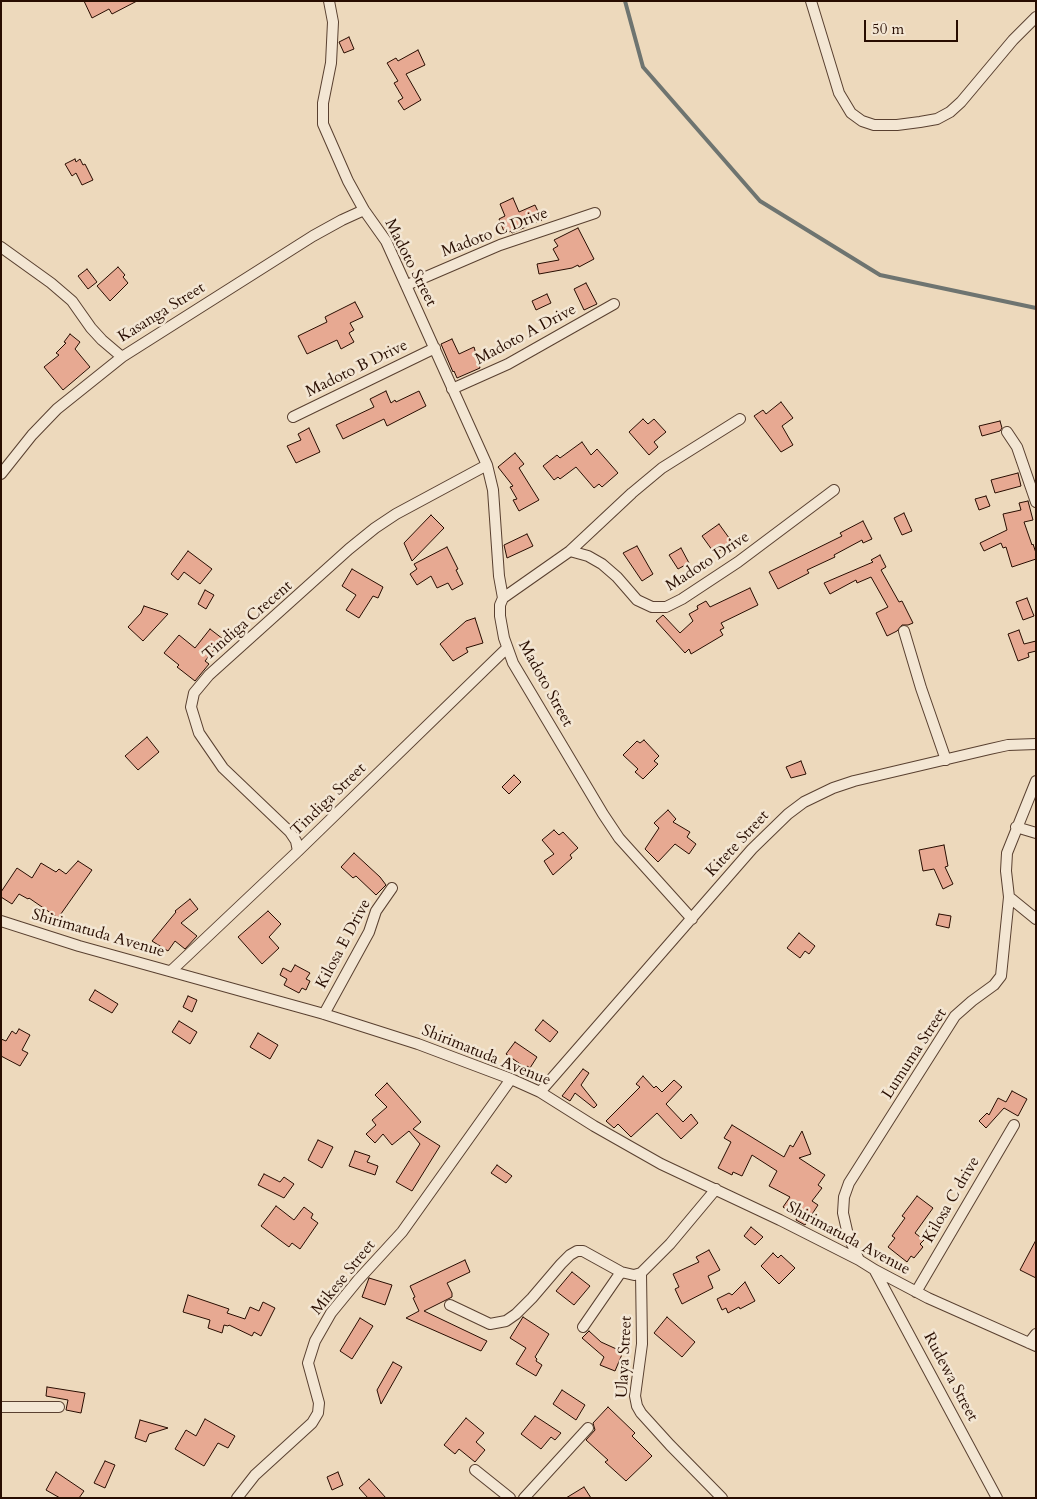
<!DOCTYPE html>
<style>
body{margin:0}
#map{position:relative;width:1037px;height:1499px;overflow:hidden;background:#edd9bc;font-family:Cardo,serif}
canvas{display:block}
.frame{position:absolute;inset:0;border:2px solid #280d01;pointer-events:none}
.scale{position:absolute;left:864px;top:20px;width:94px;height:22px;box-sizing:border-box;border:2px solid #280d01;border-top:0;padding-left:6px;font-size:15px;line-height:18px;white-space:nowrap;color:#280d01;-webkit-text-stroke:4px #f3e6d3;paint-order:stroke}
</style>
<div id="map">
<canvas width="1037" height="1499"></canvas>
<div class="frame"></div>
<div class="scale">50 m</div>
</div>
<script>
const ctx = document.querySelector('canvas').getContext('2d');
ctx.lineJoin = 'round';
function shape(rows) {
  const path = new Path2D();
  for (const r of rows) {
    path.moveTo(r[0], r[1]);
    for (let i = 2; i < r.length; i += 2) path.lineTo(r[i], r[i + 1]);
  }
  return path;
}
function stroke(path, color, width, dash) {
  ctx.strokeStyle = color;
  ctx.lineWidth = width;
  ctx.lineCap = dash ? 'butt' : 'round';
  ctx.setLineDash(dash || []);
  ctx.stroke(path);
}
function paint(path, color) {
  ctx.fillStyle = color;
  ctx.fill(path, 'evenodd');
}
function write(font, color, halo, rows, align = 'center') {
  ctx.font = font + ' Cardo,serif';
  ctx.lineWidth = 5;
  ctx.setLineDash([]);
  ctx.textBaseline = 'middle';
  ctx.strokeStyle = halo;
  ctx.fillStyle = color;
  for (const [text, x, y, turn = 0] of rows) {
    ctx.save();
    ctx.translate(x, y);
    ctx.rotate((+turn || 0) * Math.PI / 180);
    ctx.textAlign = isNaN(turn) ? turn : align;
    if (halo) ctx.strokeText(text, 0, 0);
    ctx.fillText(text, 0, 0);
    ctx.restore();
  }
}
stroke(shape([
 [625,1,643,67,760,201,880,275,1036,308]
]), '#6e7470', 4);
const building = shape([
 [84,1,137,1,112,14,109,9,92,18,84,1],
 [349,37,354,49,344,53,339,42,349,37],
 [418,50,425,65,406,74,421,100,404,110,398,101,403,98,394,83,398,81,387,63,396,58,398,61,418,50],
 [75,159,76,162,80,159,83,165,85,164,93,180,82,185,76,173,72,176,65,164,75,159],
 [513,198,519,212,535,205,542,220,512,233,511,231,505,234,499,219,505,216,500,204,513,198],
 [578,228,594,259,579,267,578,265,572,268,539,274,537,264,559,260,553,249,558,246,554,240,578,228],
 [118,267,125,275,123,277,128,283,110,301,97,286,118,267],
 [87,269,97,282,88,289,78,276,87,269],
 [586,283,597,304,584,310,574,289,586,283],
 [547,294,551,303,536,310,532,301,547,294],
 [355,302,363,317,350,323,354,330,349,333,354,342,341,349,337,340,307,354,298,336,327,322,325,317,355,302],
 [70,334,80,342,75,349,90,367,63,390,44,367,59,355,56,353,66,343,64,342,70,334],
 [452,339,459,354,474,347,480,368,457,378,454,371,453,372,441,344,452,339],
 [386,391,391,403,395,400,396,402,419,391,426,406,387,426,384,419,343,439,336,425,374,407,370,399,386,391],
 [781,402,793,418,782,426,793,445,781,452,754,416,763,410,766,414,781,402],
 [643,419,648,424,654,419,666,432,654,442,658,447,649,455,629,432,643,419],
 [1000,421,1002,428,1000,431,982,436,979,426,1000,421],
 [309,428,320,452,296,463,287,446,301,440,298,434,309,428],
 [582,442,591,455,597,449,618,473,602,487,599,484,594,488,576,467,560,479,558,477,554,480,543,466,557,455,560,458,582,442],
 [515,453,524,464,519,468,539,500,519,511,513,500,517,499,510,487,513,486,498,467,515,453],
 [1018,473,1021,486,995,493,991,480,1018,473],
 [986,496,990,506,979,510,975,499,986,496],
 [1028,501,1033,520,1024,522,1032,545,1033,544,1036,553,1036,559,1012,567,1006,547,1003,548,1001,543,984,551,980,543,1007,530,1003,514,1021,510,1019,503,1028,501],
 [904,513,912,531,902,535,894,518,904,513],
 [431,515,444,528,412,561,404,543,431,515],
 [863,521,872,539,863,543,862,540,834,555,835,557,807,570,809,573,778,589,769,572,842,536,840,533,863,521],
 [719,524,732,542,715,554,702,536,719,524],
 [527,534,533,546,507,558,504,545,527,534],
 [637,546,653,574,642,581,623,553,637,546],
 [447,547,458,569,456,570,463,584,452,590,448,583,437,588,431,576,417,585,410,574,417,569,414,564,447,547],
 [681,548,689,563,678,569,669,555,681,548],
 [188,551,212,569,200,584,184,572,178,580,171,574,188,551],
 [880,555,886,567,881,570,899,602,902,601,913,623,908,625,902,625,897,631,887,636,876,613,888,607,871,577,857,583,856,580,830,594,824,583,873,562,871,560,880,555],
 [352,569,383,587,378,598,373,596,359,618,346,610,356,595,342,586,352,569],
 [750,588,758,605,721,623,724,628,720,630,723,635,691,654,689,649,685,653,656,621,663,615,680,633,693,621,689,614,698,609,697,606,706,601,710,607,750,588],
 [205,590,214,595,206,609,198,604,205,590],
 [1027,598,1034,616,1023,620,1016,602,1027,598],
 [144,606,168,614,143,641,128,627,141,613,144,606],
 [475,618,483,643,466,648,468,652,453,661,440,644,466,621,475,618],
 [210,629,223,639,205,661,209,664,195,681,177,667,179,665,164,653,179,635,195,648,210,629],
 [1019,630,1024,644,1036,641,1036,651,1028,653,1029,657,1018,661,1008,634,1019,630],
 [147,737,159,752,138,770,125,756,147,737],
 [644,740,659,756,654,761,658,764,643,779,635,772,638,769,623,755,637,741,640,743,644,740],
 [801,761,806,774,791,778,786,767,801,761],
 [514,775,521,782,509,794,502,787,514,775],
 [668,810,676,819,673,822,690,832,687,837,696,844,689,854,675,844,658,862,645,849,659,828,654,823,668,810],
 [554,830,559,835,563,832,578,848,570,855,572,858,553,875,544,861,554,854,542,840,554,830],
 [944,845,948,866,945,867,953,884,943,889,934,869,923,871,919,850,944,845],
 [354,853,380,877,386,885,376,895,356,876,353,878,341,867,354,853],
 [78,861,92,870,58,918,29,898,28,899,19,894,12,904,1,897,1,892,17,868,32,878,41,863,56,872,59,869,66,874,78,861],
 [190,899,198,909,181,923,197,936,185,949,175,941,168,951,152,941,176,912,175,911,190,899],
 [268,911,281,924,269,937,279,948,262,964,238,937,268,911],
 [939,914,951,916,949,928,936,925,939,914],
 [799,933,815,946,809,954,805,951,800,958,787,948,799,933],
 [295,965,310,973,306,979,310,981,306,990,302,988,299,993,284,985,287,979,280,975,283,968,291,972,295,965],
 [95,990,118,1004,112,1013,89,1000,95,990],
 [188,996,197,1000,192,1012,183,1007,188,996],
 [543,1020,558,1032,550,1042,535,1030,543,1020],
 [179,1021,197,1032,190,1044,172,1032,179,1021],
 [19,1029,30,1035,22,1050,28,1053,20,1066,1,1056,1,1039,6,1041,12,1031,16,1034,19,1029],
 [258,1033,278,1045,270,1059,250,1047,258,1033],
 [515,1042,537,1057,530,1068,527,1066,526,1068,506,1054,515,1042],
 [583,1069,589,1073,581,1085,597,1105,594,1108,575,1093,570,1101,562,1096,583,1069],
 [643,1076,654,1088,656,1086,662,1092,674,1080,682,1087,666,1104,683,1122,691,1114,698,1123,681,1139,657,1113,631,1137,618,1124,614,1128,606,1121,640,1087,636,1084,643,1076],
 [387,1083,421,1122,413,1129,440,1146,412,1191,396,1182,420,1144,409,1131,392,1145,383,1134,375,1143,366,1134,376,1125,372,1120,387,1107,375,1095,387,1083],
 [1012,1091,1027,1099,1018,1116,1004,1108,986,1128,979,1121,987,1113,989,1115,998,1098,1006,1102,1012,1091],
 [732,1125,784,1157,790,1145,793,1147,802,1131,811,1154,799,1158,825,1175,818,1185,822,1188,812,1201,818,1205,805,1225,796,1220,797,1217,783,1207,790,1197,769,1186,777,1171,752,1155,742,1176,733,1172,732,1175,718,1168,731,1142,724,1138,732,1125],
 [318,1140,333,1147,322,1168,308,1160,318,1140],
 [355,1151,370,1156,367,1162,378,1166,375,1175,349,1166,355,1151],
 [497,1165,512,1176,506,1183,491,1173,497,1165],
 [264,1174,280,1182,284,1177,294,1184,284,1198,258,1185,264,1174],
 [917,1196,933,1208,915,1233,924,1240,920,1244,923,1247,914,1258,911,1256,907,1262,888,1247,895,1238,892,1236,905,1218,902,1216,917,1196],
 [276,1206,294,1220,304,1207,313,1214,311,1218,318,1223,300,1249,292,1243,289,1247,261,1226,276,1206],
 [751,1227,763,1237,755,1245,744,1236,751,1227],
 [1036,1240,1036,1278,1020,1270,1036,1240],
 [709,1250,720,1270,708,1276,713,1288,682,1304,675,1289,679,1287,673,1274,699,1262,696,1257,709,1250],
 [773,1253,778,1258,781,1255,795,1268,779,1284,761,1266,773,1253],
 [465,1260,470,1272,447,1283,452,1293,452,1297,424,1311,487,1341,481,1351,406,1318,419,1311,413,1298,415,1297,410,1286,465,1260],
 [572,1272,590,1286,574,1305,556,1291,572,1272],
 [369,1278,392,1285,385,1305,362,1297,369,1278],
 [745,1282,755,1301,740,1309,739,1307,728,1313,726,1308,722,1310,717,1299,729,1293,732,1295,745,1282],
 [188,1295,229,1309,227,1313,245,1319,250,1307,259,1311,263,1302,275,1308,261,1336,254,1332,252,1336,229,1325,228,1326,224,1325,222,1333,208,1328,210,1320,183,1312,188,1295],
 [523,1317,549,1334,535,1357,537,1359,536,1361,542,1365,536,1376,516,1364,526,1348,510,1338,523,1317],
 [667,1317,695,1342,682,1357,654,1333,667,1317],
 [360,1318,373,1326,352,1359,340,1351,360,1318],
 [589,1331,601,1342,623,1352,615,1371,600,1365,604,1357,582,1338,589,1331],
 [393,1362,402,1367,381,1404,377,1390,393,1362],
 [47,1387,85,1393,81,1413,66,1410,68,1400,46,1396,47,1387],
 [562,1390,585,1405,576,1420,553,1404,562,1390],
 [608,1407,635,1433,632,1436,652,1456,626,1481,605,1462,608,1460,586,1440,595,1430,593,1423,608,1407],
 [535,1416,561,1433,555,1440,551,1437,541,1449,521,1434,535,1416],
 [466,1418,484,1433,476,1442,485,1450,475,1462,459,1449,455,1454,444,1445,466,1418],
 [205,1419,235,1436,228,1448,218,1443,204,1466,175,1449,186,1430,196,1436,205,1419],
 [140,1420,168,1428,149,1434,146,1442,135,1438,140,1420],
 [105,1461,115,1465,105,1488,94,1483,105,1461],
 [56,1472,84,1491,79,1498,60,1498,46,1490,56,1472],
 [338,1472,343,1485,332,1490,327,1477,338,1472],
 [369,1479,386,1498,368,1498,359,1488,369,1479],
 [584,1487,591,1498,566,1498,584,1487]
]);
paint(building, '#e7a992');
stroke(building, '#280d01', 1);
const street = shape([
 [329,1,333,22,331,63,323,103,323,124,348,181,364,210,386,241,487,465,493,490,499,576,503,598],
 [811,1,839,93,851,113,862,121,874,125,897,125,920,122,937,119,950,112,961,102,1013,40,1036,17],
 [1,247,51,283,72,301,91,328,102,340,122,357],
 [407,285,500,245,595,213],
 [452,389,508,364,614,304],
 [293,417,435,348],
 [1007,432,1017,447,1036,502],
 [1,474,32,435,57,409,122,357,313,236,342,220,364,210],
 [570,551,588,556,602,564,617,577,637,600,652,607,666,607,682,599,738,562,834,490],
 [904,631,921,688,946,760],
 [1016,827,1036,833],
 [298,851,296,841,290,832,223,768,199,733,191,707,194,693,209,675,349,549,375,528,396,514,487,465],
 [1009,897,1036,919],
 [692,919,619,838,603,814,513,663,504,638,500,616,500,605,503,598,570,551,632,493,662,468,740,419],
 [1,921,79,946,324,1014,418,1044,511,1079,540,1092,594,1126,661,1164,780,1220,859,1260,875,1270,928,1298,1036,1346],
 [171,971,298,851,507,648],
 [324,1014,369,932,376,911,392,888],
 [540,1092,752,849,788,814,804,802,833,788,854,781,990,749,1008,745,1036,744],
 [859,1260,848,1235,843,1213,844,1197,849,1183,955,1016,972,1001,994,985,1001,976,1009,897,1006,871,1007,853,1036,781],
 [875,1271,997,1498],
 [641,1273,642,1344,635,1396,637,1406,641,1413,670,1445,722,1498],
 [916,1292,1014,1125],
 [450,1305,490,1324,506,1321,516,1314,532,1298,561,1264,570,1255,577,1251,583,1251,621,1272,634,1275,641,1273,670,1244,716,1189],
 [583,1327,621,1272],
 [1029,1343,1036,1334],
 [1,1407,59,1407],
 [475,1470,510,1498],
 [237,1498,255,1475,312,1423,318,1413,319,1403,308,1363,315,1341,331,1313,358,1280,402,1232,511,1079],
 [524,1498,588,1428]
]);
stroke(street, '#594030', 12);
stroke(street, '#f3e6d3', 10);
write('16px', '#280d01', '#f3e6d3', [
 ["Madoto C Drive",495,233,-21],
 ["Madoto Street",410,263,63],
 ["Kasanga Street",162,313,-32],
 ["Madoto A Drive",526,335,-28],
 ["Madoto B Drive",357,369,-26],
 ["Madoto Drive",708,562,-33],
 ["Tindiga Crecent",248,621,-41],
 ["Madoto Street",545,684,61],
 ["Tindiga Street",329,800,-44],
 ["Kitete Street",738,844,-47],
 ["Shirimatuda Avenue",98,934,16],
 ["Kilosa E Drive",344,944,-62],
 ["Lumuma Street",915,1054,-57],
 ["Shirimatuda Avenue",486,1056,22],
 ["Kilosa C drive",952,1200,-60],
 ["Shirimatuda Avenue",848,1239,28],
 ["Mikese Street",344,1278,-51],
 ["Ulaya Street",625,1357,-87],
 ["Rudewa Street",950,1377,62]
]);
</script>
